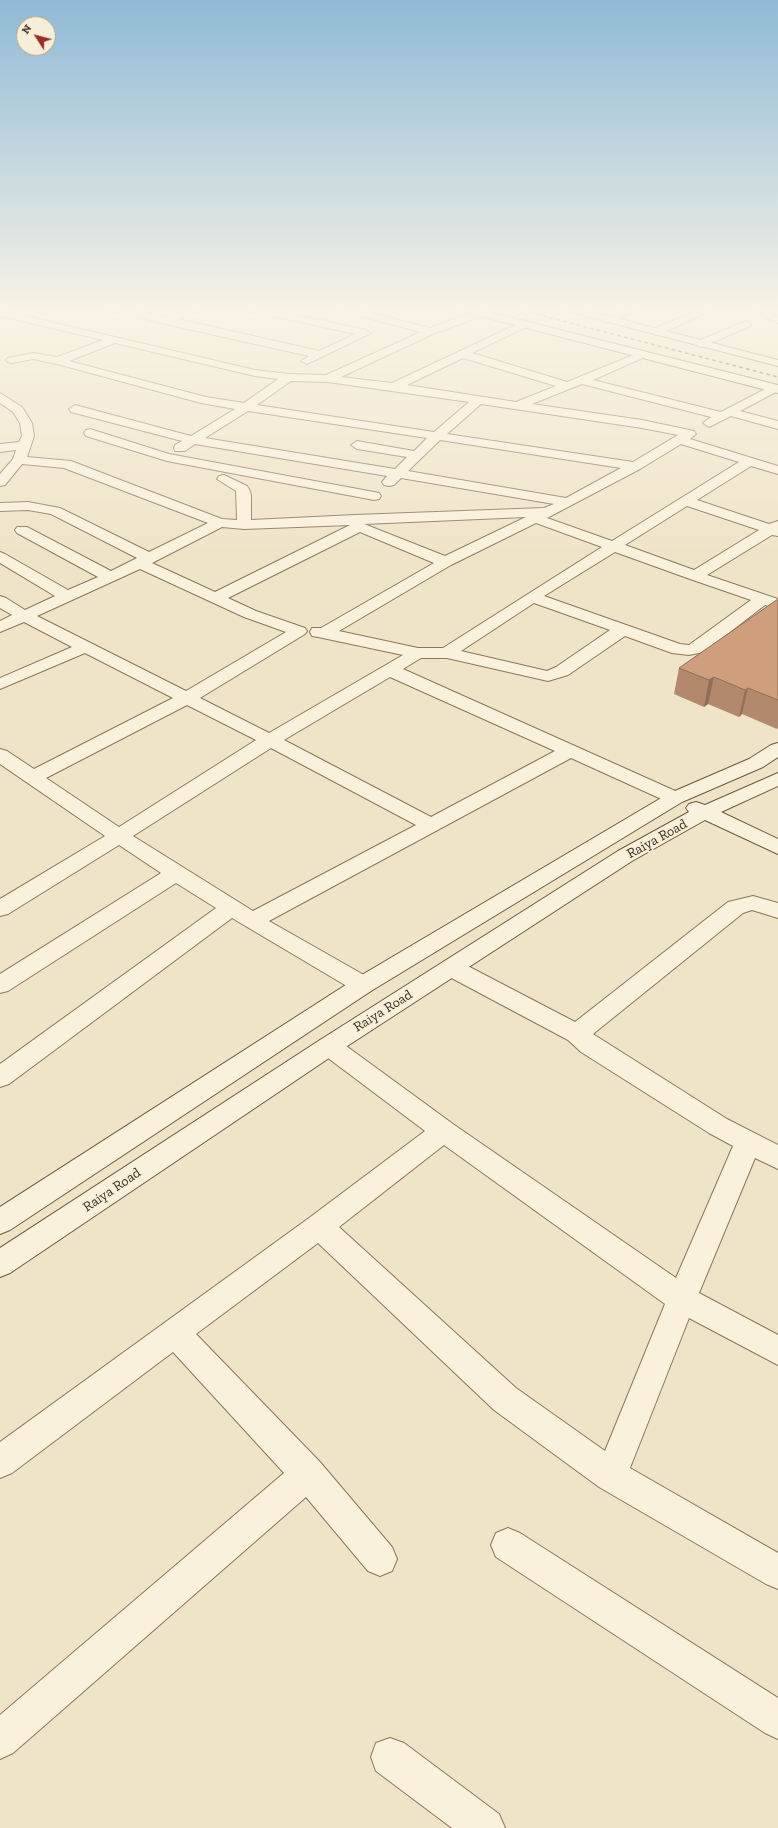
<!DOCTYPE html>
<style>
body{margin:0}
#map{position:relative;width:778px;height:1828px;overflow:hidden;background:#f0e4c8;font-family:"Zilla Slab",serif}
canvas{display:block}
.north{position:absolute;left:16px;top:16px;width:40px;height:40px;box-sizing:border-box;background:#f7eed8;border:1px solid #ada18e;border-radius:50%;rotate:306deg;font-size:11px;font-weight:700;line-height:16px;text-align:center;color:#3d2e20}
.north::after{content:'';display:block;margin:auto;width:14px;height:18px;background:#9e2a2b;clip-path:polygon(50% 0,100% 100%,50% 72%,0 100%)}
</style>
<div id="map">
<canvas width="778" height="1828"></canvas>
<div class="north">N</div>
</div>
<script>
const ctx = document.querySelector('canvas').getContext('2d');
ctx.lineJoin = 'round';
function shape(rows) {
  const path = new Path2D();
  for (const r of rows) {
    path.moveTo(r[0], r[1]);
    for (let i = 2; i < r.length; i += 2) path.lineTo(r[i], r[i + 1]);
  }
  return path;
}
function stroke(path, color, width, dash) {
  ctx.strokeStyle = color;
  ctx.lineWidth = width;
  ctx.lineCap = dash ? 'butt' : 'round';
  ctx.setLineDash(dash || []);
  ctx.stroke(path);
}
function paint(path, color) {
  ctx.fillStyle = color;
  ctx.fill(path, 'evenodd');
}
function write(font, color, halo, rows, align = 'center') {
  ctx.font = font + ' "Zilla Slab",serif';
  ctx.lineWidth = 3;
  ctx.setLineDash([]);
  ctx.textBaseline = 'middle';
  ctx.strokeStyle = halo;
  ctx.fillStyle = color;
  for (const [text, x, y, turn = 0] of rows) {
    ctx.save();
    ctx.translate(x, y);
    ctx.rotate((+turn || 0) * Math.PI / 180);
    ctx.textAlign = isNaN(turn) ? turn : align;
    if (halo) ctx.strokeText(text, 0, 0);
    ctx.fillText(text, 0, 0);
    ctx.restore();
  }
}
const street = shape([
 [105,307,124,307,166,317,192,307,206,307,178,319,319,351,355,334,245,310,240,307,260,307,366,330,371,333,307,364,301,361,309,356,165,324,106,309,105,307],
 [331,307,349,307,430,328,477,311,481,310,486,313,485,315,435,333,341,377,392,383,524,321,529,324,528,326,472,353,567,382,643,351,649,354,647,356,593,380,721,412,771,386,778,385,778,391,740,411,778,421,778,429,731,416,709,427,703,423,711,417,582,384,532,404,642,420,694,431,696,434,690,439,778,466,778,474,751,466,697,500,769,524,778,521,778,536,772,535,707,575,778,599,778,609,765,605,704,652,689,655,672,653,625,636,568,675,548,681,447,658,421,658,403,669,682,794,685,798,682,802,675,804,668,802,571,758,269,921,371,979,375,985,371,991,363,993,355,991,232,918,9,1084,0,1087,0,1064,216,908,176,883,8,991,0,993,0,974,161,873,119,845,8,914,0,916,0,899,105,836,0,764,0,749,7,751,34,769,173,698,85,653,0,689,0,678,72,647,24,622,0,632,0,621,12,615,0,608,0,596,6,598,25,610,55,596,0,563,0,552,5,554,68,590,98,577,17,533,15,530,17,527,27,527,111,571,137,558,51,514,28,510,0,511,0,503,28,502,60,508,149,552,208,523,64,468,22,464,5,485,0,486,0,474,13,459,16,450,0,452,0,444,19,442,22,436,20,423,13,412,0,403,0,393,22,407,32,423,34,436,27,457,71,461,222,519,237,520,236,491,217,479,219,476,224,475,247,486,249,489,251,495,251,520,355,515,544,508,554,504,401,478,394,485,389,486,384,485,382,482,387,476,195,444,185,451,175,451,174,448,175,445,182,441,71,412,69,409,75,405,191,436,235,409,201,403,57,364,33,359,12,363,8,362,6,360,8,358,33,353,57,357,103,340,0,316,0,310,255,370,289,374,326,375,421,332,332,309,331,307],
 [115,343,255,376,278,379,244,403,206,397,69,361,115,343],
 [463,358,556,386,516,402,407,385,463,358],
 [291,381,328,382,469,402,434,432,257,405,291,381],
 [481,404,642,428,678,435,633,462,447,434,481,404],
 [248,411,427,438,414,451,357,441,351,445,357,449,407,457,395,469,205,438,248,411],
 [440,440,621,468,566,498,408,471,440,440],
 [681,444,739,462,612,541,547,518,640,469,681,444],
 [687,506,759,530,694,570,625,545,687,506],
 [526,517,445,556,364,524,526,517],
 [536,523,602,547,443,648,418,648,339,631,451,565,536,523],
 [350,525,215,592,152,563,222,527,244,529,350,525],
 [360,532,434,563,321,628,312,628,310,632,312,636,318,637,403,655,269,733,200,698,305,634,307,631,305,628,256,611,228,598,360,532],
 [615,552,690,579,751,600,689,645,680,644,544,596,615,552],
 [140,569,244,617,286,632,186,691,37,616,140,569],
 [534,603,610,630,556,667,547,671,461,651,534,603],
 [390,677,555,751,431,817,284,740,390,677],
 [187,705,256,740,119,827,46,778,187,705],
 [271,748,416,825,253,911,133,836,271,748],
 [629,307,643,307,612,322,604,322,603,320,629,307],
 [706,307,720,307,659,334,655,335,650,332,651,330,706,307],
 [746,307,759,307,778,316,778,323,746,307],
 [746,321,751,324,750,326,704,346,700,347,695,344,696,342,746,321],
 [90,429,169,454,374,492,379,493,381,496,379,499,374,500,167,461,86,436,84,433,86,430,90,429],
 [753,896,778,903,778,918,752,910,743,913,593,1034,727,1119,778,1145,778,1169,755,1158,699,1293,778,1335,778,1365,689,1318,630,1468,778,1553,778,1589,766,1584,599,1487,494,1410,318,1243,196,1334,320,1462,392,1547,397,1559,392,1571,380,1576,368,1571,306,1497,13,1753,0,1759,0,1715,284,1473,173,1352,12,1473,0,1478,0,1442,309,1218,425,1131,320,1052,317,1046,320,1040,329,1037,338,1040,453,1124,676,1278,733,1146,709,1133,581,1052,568,1040,444,974,440,968,444,962,452,960,460,962,575,1022,728,902,753,896],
 [444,1145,665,1304,605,1451,516,1388,339,1227,444,1145],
 [508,1528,520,1533,778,1698,778,1739,765,1733,496,1557,491,1545,496,1533,508,1528],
 [390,1738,404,1743,499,1814,505,1828,452,1828,376,1771,371,1757,376,1743,390,1738]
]);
const secondary = shape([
 [452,307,469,307,778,385,778,393,453,309,452,307],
 [557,307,574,307,778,360,778,366,558,309,557,307],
 [778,743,778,757,763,767,682,802,371,991,10,1230,0,1234,0,1207,355,979,668,794,749,759,771,745,778,743],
 [778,773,778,786,721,812,778,839,778,854,705,820,632,861,338,1052,10,1273,0,1277,0,1248,320,1040,618,851,689,812,686,808,689,804,696,802,705,805,778,773]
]);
stroke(street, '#8d765c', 2);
stroke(secondary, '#6f573f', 2);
paint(street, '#faf1dc');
paint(secondary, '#faf1dc');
stroke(shape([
 [509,307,778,377]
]), '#3d2e20', 1.5, [3.5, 3.5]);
paint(shape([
 [778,599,778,728,777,729,742,714,739,717,708,704,704,707,674,694,679,668]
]), '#b2896c');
paint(shape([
 [714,677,708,704,704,707,709,680],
 [748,688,742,714,739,717,745,690]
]), '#916f58');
const building = shape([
 [778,599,778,700,748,688,745,690,714,677,709,680,679,668,778,599]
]);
paint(building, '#cf9f7d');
stroke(building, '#916f58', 1);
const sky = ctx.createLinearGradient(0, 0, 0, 563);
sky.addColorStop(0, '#8fbad6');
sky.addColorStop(0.55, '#f8f3e6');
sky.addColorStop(1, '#f8f3e600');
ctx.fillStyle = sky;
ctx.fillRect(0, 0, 778, 563);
write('14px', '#3d2e20', '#f7eed8', [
 ["Raiya Road",657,839,-29],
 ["Raiya Road",383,1011,-32],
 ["Raiya Road",112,1190,-34]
]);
</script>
